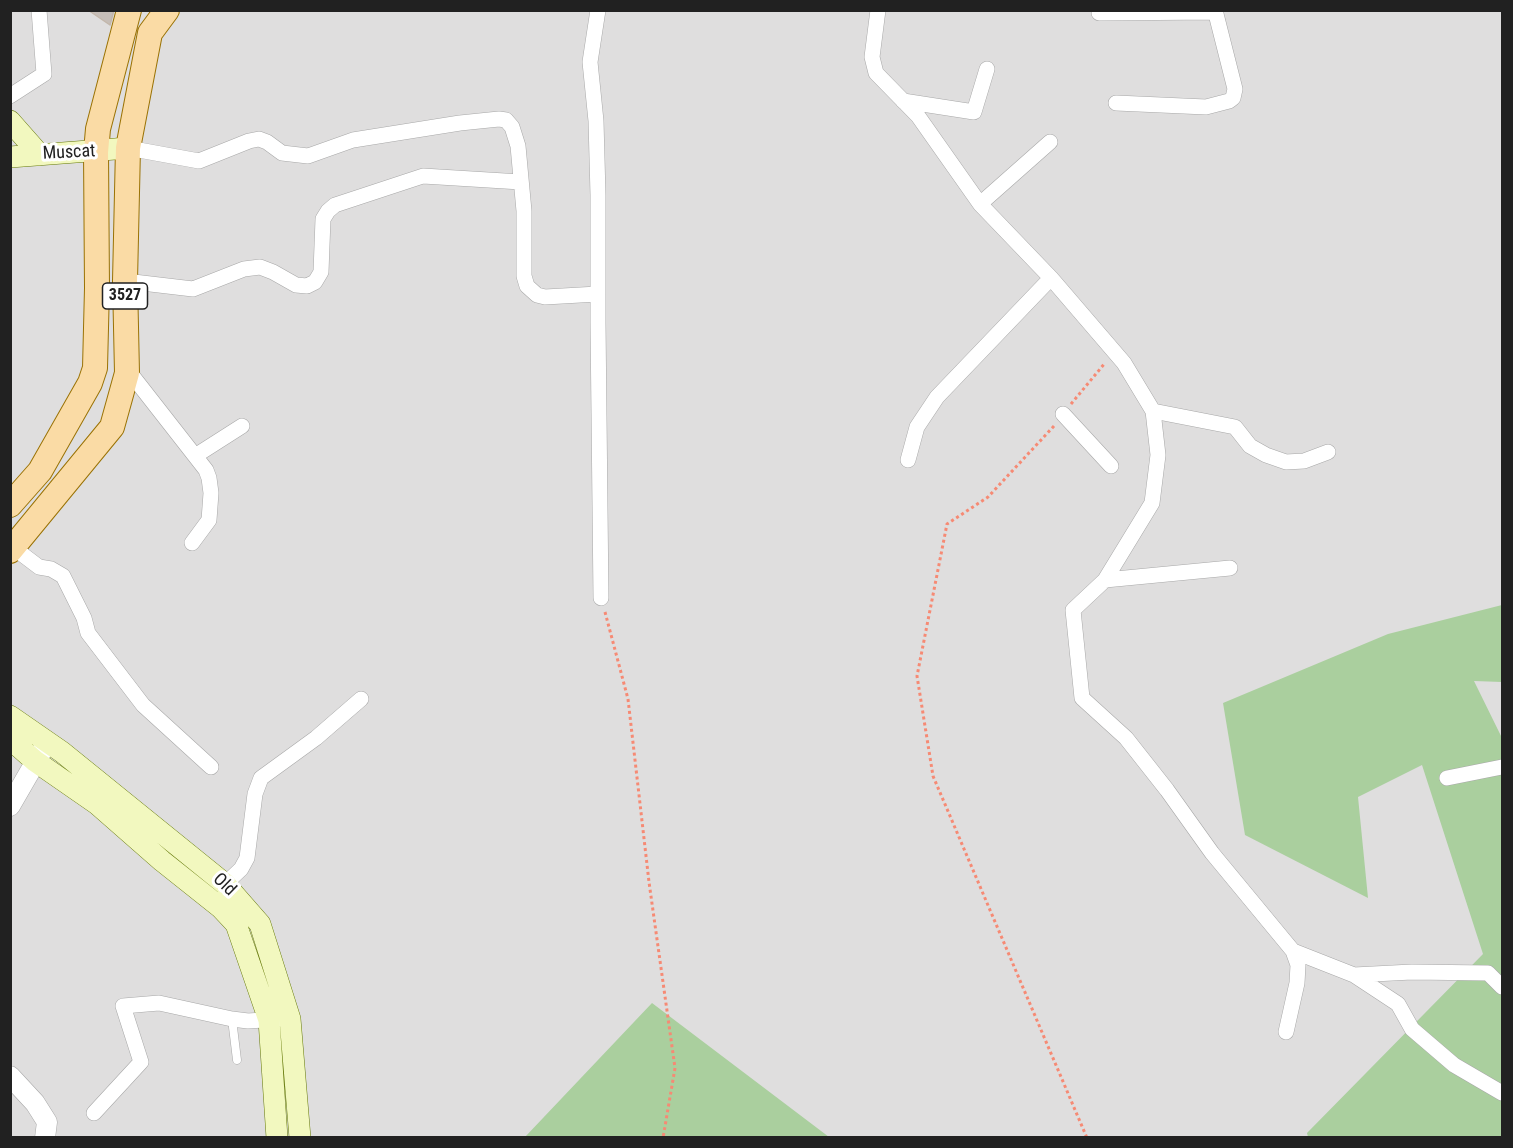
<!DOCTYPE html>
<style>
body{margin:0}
#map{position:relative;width:1513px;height:1148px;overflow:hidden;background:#f1efe8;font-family:"Roboto Condensed",sans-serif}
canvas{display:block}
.frame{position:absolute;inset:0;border:12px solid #212121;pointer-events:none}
</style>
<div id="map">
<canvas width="1513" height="1148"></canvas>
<div class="frame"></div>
</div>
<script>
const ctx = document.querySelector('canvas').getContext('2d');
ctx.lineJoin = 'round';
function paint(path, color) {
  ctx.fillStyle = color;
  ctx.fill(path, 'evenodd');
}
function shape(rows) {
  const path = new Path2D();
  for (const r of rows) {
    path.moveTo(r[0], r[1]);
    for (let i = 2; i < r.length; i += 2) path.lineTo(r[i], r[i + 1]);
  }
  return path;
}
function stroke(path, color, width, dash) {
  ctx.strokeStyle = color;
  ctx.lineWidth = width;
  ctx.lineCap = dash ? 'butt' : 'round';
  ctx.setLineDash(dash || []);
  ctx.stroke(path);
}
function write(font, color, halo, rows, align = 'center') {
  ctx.font = font + ' "Roboto Condensed",sans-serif';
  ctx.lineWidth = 6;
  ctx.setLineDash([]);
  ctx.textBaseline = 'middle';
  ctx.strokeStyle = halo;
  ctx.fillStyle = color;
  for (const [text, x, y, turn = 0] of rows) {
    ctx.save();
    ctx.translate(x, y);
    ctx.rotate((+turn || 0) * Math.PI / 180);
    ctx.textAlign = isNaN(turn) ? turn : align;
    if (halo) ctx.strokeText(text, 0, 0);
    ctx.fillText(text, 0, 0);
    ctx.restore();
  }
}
paint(shape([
 [11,11,1502,11,1502,1137,11,1137]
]), '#dfdede');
paint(shape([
 [1502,605,1502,682,1474,681,1502,738,1502,1137,1308,1137,1307,1133,1483,954,1422,765,1358,797,1368,898,1245,835,1223,703,1388,634],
 [652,1003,829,1137,525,1137]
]), '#aacf9e');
const building = shape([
 [88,10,114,10,110,25,88,10]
]);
paint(building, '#c6beb8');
stroke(building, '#c3b7ab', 1.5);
const service = shape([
 [232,1019,237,1060]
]);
const minor = shape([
 [598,10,590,62,596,121,598,195,598,323,601,598],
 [878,10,872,57,876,73,918,116,980,204,1051,278,1124,363,1153,411,1158,455,1152,503,1105,580,1073,610,1082,698,1126,738,1167,790,1212,853,1293,951,1354,975,1398,1004,1412,1029,1454,1065,1502,1093],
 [1099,13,1215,12],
 [10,96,44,74,39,10],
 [903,101,974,112,987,69],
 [1116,103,1206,107,1229,101,1233,98,1235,89,1215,10],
 [128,148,199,161,249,141,259,139,267,142,282,153,308,156,353,140,460,123,499,119,506,120,512,127,518,146,524,211,524,276,527,286,537,295,545,297,598,294],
 [980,204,1050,142],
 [125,281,193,289,244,269,260,267,273,272,296,285,307,286,315,282,321,272,323,219,328,211,335,205,423,176,521,182],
 [127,369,206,470,209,478,211,493,209,520,192,543],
 [1153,411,1235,427,1250,446,1266,455,1286,462,1304,461,1328,452],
 [1063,414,1111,466],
 [195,456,242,426],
 [908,460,917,427,937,397,1051,278],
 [10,545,39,567,51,569,63,576,84,618,88,633,143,705,211,767],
 [1105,580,1230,568],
 [1447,778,1502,767],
 [225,884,241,869,247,858,255,794,261,778,316,738,361,699],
 [1354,975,1412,972,1488,973,1502,987],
 [1286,1032,1297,983,1298,965,1293,951],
 [94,1113,141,1062,123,1006,159,1003,232,1019,248,1021,279,1019]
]);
const tertiary = shape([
 [10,806,47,742],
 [10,1076,35,1103,47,1122,45,1138]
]);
const secondary = shape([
 [10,121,40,155],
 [10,157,128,148],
 [10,716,62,752,225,884,260,924,290,1019,300,1138],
 [10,739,35,761,97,804,162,861,221,908,236,924,269,1020,277,1138]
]);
const primary = shape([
 [10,505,40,471,90,383,95,368,97,288,96,152,98,129,129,10],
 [10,551,112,427,127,373,125,281,128,148,150,33,167,10]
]);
stroke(service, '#a8a8a8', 9);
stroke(minor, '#a8a8a8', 16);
stroke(tertiary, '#a8a8a8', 21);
stroke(secondary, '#657908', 22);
stroke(primary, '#9a7204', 26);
stroke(shape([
 [1071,404,1105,363],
 [1054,426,988,497,947,524,917,676,933,776,1087,1138],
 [605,612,628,699,649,882,675,1068,663,1138]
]), '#f68a74', 3, [3, 3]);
stroke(service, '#fff', 8);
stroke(minor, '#fff', 15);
stroke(tertiary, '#fff', 20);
stroke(secondary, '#f2f8bf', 21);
stroke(primary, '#fadba5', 24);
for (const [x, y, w] of [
 [125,296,45]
]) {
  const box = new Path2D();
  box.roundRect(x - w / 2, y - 13, w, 26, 4.5);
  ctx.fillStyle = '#fff';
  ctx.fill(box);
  stroke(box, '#212121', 1.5);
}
write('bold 16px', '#212121', null, [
 ["3527",125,296]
]);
write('18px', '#212121', '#fff', [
 ["Muscat",69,153,-3],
 ["Old",224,885,44]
]);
</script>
